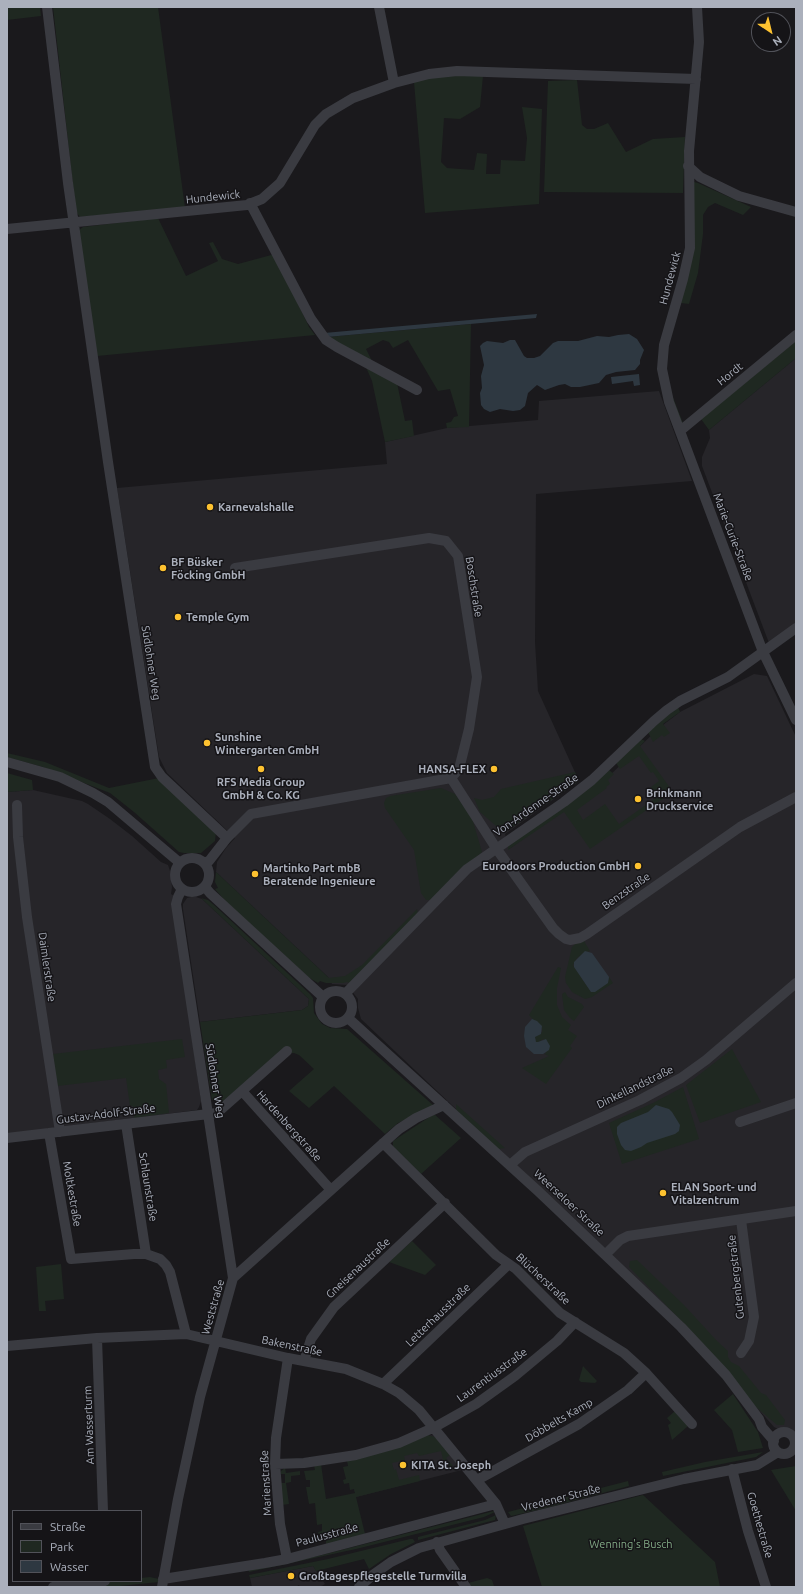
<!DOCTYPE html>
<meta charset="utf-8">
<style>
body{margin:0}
#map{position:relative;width:803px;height:1594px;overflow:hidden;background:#1a191c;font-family:Ubuntu,sans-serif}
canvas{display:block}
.frame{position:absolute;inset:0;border:8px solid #abb0bc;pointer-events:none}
.legend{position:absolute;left:12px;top:1510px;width:130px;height:72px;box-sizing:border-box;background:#151417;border:1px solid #515259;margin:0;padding:5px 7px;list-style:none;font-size:12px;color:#abb0bc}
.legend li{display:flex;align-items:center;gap:8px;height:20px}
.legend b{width:20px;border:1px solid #515259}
.north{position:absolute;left:751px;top:12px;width:40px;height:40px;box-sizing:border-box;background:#151417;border:1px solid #515259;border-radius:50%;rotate:145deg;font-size:11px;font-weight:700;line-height:16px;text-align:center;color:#abb0bc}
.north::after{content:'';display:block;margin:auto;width:14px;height:18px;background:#fdc230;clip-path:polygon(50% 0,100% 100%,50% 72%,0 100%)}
</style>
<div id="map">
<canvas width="803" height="1594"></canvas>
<div class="frame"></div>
<ul class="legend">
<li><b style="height:5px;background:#3a3b41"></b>Straße</li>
<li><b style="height:11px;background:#1f2821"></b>Park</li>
<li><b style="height:11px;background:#2e3841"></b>Wasser</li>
</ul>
<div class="north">N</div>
</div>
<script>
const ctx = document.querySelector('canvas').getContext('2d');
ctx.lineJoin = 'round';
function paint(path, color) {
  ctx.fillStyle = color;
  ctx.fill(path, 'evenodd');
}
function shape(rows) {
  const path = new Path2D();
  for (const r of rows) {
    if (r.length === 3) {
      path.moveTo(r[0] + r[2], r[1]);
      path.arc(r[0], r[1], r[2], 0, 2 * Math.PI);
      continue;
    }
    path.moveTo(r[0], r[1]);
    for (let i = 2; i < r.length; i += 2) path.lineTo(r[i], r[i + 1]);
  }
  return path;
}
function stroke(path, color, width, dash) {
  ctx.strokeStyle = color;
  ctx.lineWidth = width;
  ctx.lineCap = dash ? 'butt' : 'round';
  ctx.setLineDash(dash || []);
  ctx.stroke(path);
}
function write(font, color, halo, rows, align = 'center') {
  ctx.font = font + ' Ubuntu,sans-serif';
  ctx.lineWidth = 3;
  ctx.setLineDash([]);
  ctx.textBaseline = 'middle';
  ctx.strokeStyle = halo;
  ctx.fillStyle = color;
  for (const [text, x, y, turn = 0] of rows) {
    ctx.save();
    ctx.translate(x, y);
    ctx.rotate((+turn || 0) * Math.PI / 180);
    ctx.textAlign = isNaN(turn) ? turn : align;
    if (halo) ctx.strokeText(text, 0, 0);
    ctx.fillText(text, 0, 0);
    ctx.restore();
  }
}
paint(shape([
 [796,358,796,623,769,643,702,466,702,457,710,438,709,430],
 [659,391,692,481,536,494,535,642,538,691,579,781,505,834,509,849,607,778,659,728,680,712,754,674,767,676,796,737,796,1433,790,1428,778,1429,774,1427,682,1323,361,1019,358,1008,358,999,347,985,332,984,328,977,216,872,217,862,226,848,235,838,167,773,159,757,117,488,387,464,385,442,447,428,538,420,539,401],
 [33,790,82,801,88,804,110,819,132,836,161,862,168,865,170,871,172,887,171,894,174,896,183,974,201,1101,199,1107,197,1110,7,1134,7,792],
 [191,897,196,897,202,899,309,999,308,1006,302,1010,200,1022,183,909,183,904,187,898],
 [432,1435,435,1437,462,1470,356,1497,347,1460],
 [313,1566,325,1584,320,1587,300,1587,299,1585,296,1587,252,1587,250,1578]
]), '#262529');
paint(shape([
 [7,7,40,7,41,16,7,20],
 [53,7,158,7,185,208,80,217,76,212],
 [435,76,483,76,480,107,460,119,444,118,441,162,447,168,474,170,477,153,487,154,486,174,500,174,501,160,525,161,527,138,522,107,542,109,539,204,425,213,414,82],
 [577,80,582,125,587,129,594,129,608,123,626,152,653,139,685,137,683,193,544,192,548,81],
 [690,181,698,183,751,207,743,215,715,203,708,207,703,215,703,234,698,273,689,304,681,303,668,346,666,360,666,374,669,387,683,423,680,422,676,416,667,392,663,375,663,357,665,345,689,264,691,250],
 [158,218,186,276,218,261,209,243,213,242,222,259,238,264,275,254,309,327,315,335,97,356,78,231,83,227],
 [471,324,469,427,447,428,446,423,451,422,454,417,458,416,450,389,438,391,408,340,393,348,389,342,383,340,366,349,374,365,327,337],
 [796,341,796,358,709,430,701,419],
 [365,365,397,383,405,421,412,420,414,436,385,442,372,381],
 [678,707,680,712,663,724,670,733,664,737,662,735,653,742,648,732],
 [641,739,645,741,640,746,673,792,590,849,564,812,508,850,508,844,609,770,614,774,608,780,610,784,606,787,607,788,577,810,583,820,605,804,619,824,657,797,651,787,659,781,653,772,651,773,639,756,620,769,616,763],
 [7,753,45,762,109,788,159,778,216,832,215,841,201,853,184,853,179,852,134,812,110,793,43,767,7,757],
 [575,772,579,781,504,833,480,812,474,798,482,800,494,797,501,789],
 [7,773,32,780,33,790,7,792],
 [441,788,455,794,472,818,482,852,431,900,426,900,421,893,414,850,385,808,384,803,386,798,390,796],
 [216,872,329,978,345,976,362,965,417,909,418,915,349,983,347,982,343,983,326,983,320,981,318,983,308,977,228,904,215,889,218,888,215,882],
 [201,898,208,900,214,905,310,994,313,998,314,1013,322,1024,330,1028,347,1029,433,1105,429,1110,398,1123,385,1134,334,1086,309,1108,289,1091,314,1069,299,1055,294,1053,291,1053,227,1100,219,1102,212,1100,200,1022,302,1010,308,1006,309,999],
 [584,941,590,951,585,952,577,958,573,965,591,992,592,992,609,980,609,977,613,983,592,997,585,999,572,992,566,983,565,977,572,947,575,944],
 [558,967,561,968,557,988,557,1005,562,1017,571,1025,568,1030,577,1036,570,1046,572,1048,546,1084,522,1068,549,1056,544,1054,546,1053,544,1039,538,1042,536,1042,535,1037,542,1032,542,1029,529,1015],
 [565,992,568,997,582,1004,584,1007,574,1021,570,1018,564,1010,562,994],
 [182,1039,185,1057,166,1060,167,1068,158,1070,159,1079,166,1084,169,1113,134,1118,133,1106,130,1106,126,1078,57,1086,53,1054],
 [732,1049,761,1102,700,1123,686,1085],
 [683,1087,699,1139,622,1164,609,1123,653,1103],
 [456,1104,505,1148,498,1149,456,1111],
 [434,1114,461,1138,421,1174,393,1147,393,1141],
 [412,1241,436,1265,425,1275,389,1262],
 [637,1260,684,1305,717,1341,728,1351,728,1357,731,1362,739,1366,761,1393,766,1395,785,1420,784,1425,777,1425,750,1402,732,1377,694,1334,629,1267,630,1261],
 [61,1264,64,1299,45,1301,46,1311,39,1311,36,1267],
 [583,1366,597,1381,595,1383,581,1382,579,1380],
 [733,1394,758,1432,763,1448,738,1452,732,1430,714,1410],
 [675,1411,687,1424,687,1427,672,1440,668,1425,671,1423,667,1418],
 [428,1435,435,1437,450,1455,446,1458,453,1466,445,1468,441,1451,419,1456,417,1453,404,1456,405,1460,392,1463,394,1470,396,1469,399,1480,419,1475,420,1481,356,1497,365,1534,326,1545,326,1540,320,1541,318,1532,322,1531,322,1524,317,1525,315,1503,309,1504,306,1487,310,1487,310,1480,306,1480,304,1471,315,1470,314,1465,321,1464,326,1499,355,1493,354,1489,350,1490,349,1483,344,1484,343,1480,346,1479,343,1467,348,1466,347,1460],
 [763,1452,756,1457,663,1476,662,1472,705,1462],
 [796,1466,796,1511,771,1470],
 [285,1468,286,1473,300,1471,300,1475,291,1476,291,1482,286,1483,289,1504,282,1505,280,1483,285,1483,285,1474,280,1474,281,1471],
 [628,1481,629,1486,546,1508,511,1516,508,1512,566,1497,574,1497,589,1493,593,1490],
 [643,1495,715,1562,720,1587,542,1587,523,1526],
 [494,1511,495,1512,484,1517,356,1549,249,1572,248,1569,318,1556],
 [496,1515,495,1520,418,1540,418,1537,485,1520],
 [410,1539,413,1539,415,1542,391,1554,369,1569,364,1559,316,1571,313,1566,250,1578,249,1575,328,1559],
 [150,1577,159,1579,159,1582,110,1587,76,1587,111,1581,141,1581,141,1578],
 [487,1578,492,1580,494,1586,471,1587,468,1583]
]), '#1f2821');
paint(shape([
 [537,314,536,318,327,337,324,333],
 [629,334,637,339,644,350,640,360,640,364,635,370,616,372,606,375,599,383,580,387,571,387,565,384,559,385,545,390,537,385,528,393,525,406,520,410,513,411,500,409,490,412,484,409,481,405,480,393,482,388,481,376,484,365,480,346,483,343,487,341,503,343,510,340,515,340,524,356,527,358,534,358,540,356,553,343,558,341,578,341,597,336,609,337,618,335],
 [639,374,640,385,634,386,633,381,612,384,611,377],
 [585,951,592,953,609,977,608,983,595,992,591,992,574,967,574,962],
 [532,1019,537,1021,542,1026,541,1034,535,1037,536,1042,538,1042,546,1039,550,1046,549,1050,543,1054,534,1054,526,1047,524,1036,525,1027],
 [656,1105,669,1109,672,1112,680,1125,679,1131,675,1134,647,1143,641,1147,631,1151,625,1150,621,1145,617,1134,617,1127,621,1123,648,1112]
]), '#2e3841');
stroke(shape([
 [47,7,68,183,108,462,155,767,162,777,227,838],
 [379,7,394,83],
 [697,7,699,42,689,151,690,248,683,279,664,345,662,369,669,402,763,652,796,720],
 [688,166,700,177,739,196,796,212],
 [250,203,311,319,326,340,337,347,417,390],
 [7,229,247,205,262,199,280,183,315,125,326,114,353,98,394,83,429,74,457,71,696,79],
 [680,431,796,335],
 [7,762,60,777,93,793,108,802,180,863],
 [451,778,496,848,553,928,559,934,566,939,570,940,580,938,587,934,740,827,796,797],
 [17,805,18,837,27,917,60,1132],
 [192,875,17],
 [204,863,209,861,227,838,251,814,451,778,459,769,469,729,477,677,458,556,446,541,429,538,235,568],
 [205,887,210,893,323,997],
 [182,889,178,897,176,904,233,1278],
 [336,1007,16],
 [345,994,467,869,564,802,592,780,654,721,667,710,680,701,728,677,796,628],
 [348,1018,538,1191,681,1327,726,1375,759,1419,762,1427,774,1441],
 [242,1091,331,1190],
 [740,1122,796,1103],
 [126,1124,146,1254],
 [49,1133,71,1259,134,1254,146,1254,160,1259,166,1265,170,1272,186,1334],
 [7,1138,217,1113,287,1051],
 [383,1143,496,1255,516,1269,560,1313,624,1353,646,1373,692,1424],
 [510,1165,525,1152,640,1100,681,1078,706,1060,796,983],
 [606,1254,620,1240,628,1236,796,1211],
 [97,1338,103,1511],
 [7,1346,97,1338,186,1334,288,1358,346,1369,383,1384,399,1393,419,1410,496,1504,505,1524],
 [741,1353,749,1341,754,1317,741,1220],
 [304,1361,311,1339,334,1307,445,1203],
 [383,1384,509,1264],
 [784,1443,11],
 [275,1464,304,1463,356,1455,399,1443,435,1427,476,1404,515,1376,557,1341,575,1322],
 [732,1469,748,1531,766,1587],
 [477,1480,579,1424,628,1390,646,1373],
 [437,1542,440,1550,466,1587],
 [287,1559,280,1524,275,1464,276,1438,288,1358],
 [163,1579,265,1563,287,1559,496,1504],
 [53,1587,105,1581],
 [162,1587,178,1499,200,1397,233,1278,399,1129,416,1118,444,1105],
 [359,1587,374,1574,391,1562,419,1548,523,1519,684,1479,757,1465,778,1452]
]), '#3a3b41', 10);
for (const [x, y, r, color] of [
 [210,507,4,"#fdc230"],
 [163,568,4,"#fdc230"],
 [178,617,4,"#fdc230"],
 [207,743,4,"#fdc230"],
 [261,769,4,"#fdc230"],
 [494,769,4,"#fdc230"],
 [638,799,4,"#fdc230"],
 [638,866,4,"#fdc230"],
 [255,874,4,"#fdc230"],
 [663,1193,4,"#fdc230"],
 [403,1465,4,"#fdc230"],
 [291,1576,4,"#fdc230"]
]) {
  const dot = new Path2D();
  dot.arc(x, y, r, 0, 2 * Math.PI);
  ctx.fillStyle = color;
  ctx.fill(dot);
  stroke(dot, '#151417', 1.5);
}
write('11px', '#abb0bc', '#151417', [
 ["Hundewick",213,197,-6],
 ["Hundewick",670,278,-75],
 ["Hordt",730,374,-39],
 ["Marie-Curie-Straße",733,537,69],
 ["Boschstraße",474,587,81],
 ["Südlohner Weg",151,663,81],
 ["Von-Ardenne-Straße",536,805,-35],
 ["Benzstraße",626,891,-35],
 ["Daimlerstraße",47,967,82],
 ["Südlohner Weg",215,1081,81],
 ["Dinkellandstraße",635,1087,-26],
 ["Gustav-Adolf-Straße",106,1114,-7],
 ["Hardenbergstraße",289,1126,48],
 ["Schlaunstraße",148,1187,81],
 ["Moltkestraße",72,1194,80],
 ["Weerseloer Straße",569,1203,43],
 ["Gneisenaustraße",358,1268,-43],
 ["Gutenbergstraße",736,1277,-96],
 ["Blücherstraße",543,1279,43],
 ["Weststraße",213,1307,-74],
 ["Letterhausstraße",438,1315,-44],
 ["Bakenstraße",292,1346,12],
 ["Laurentiusstraße",492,1375,-36],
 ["Döbbelts Kamp",559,1420,-30],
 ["Am Wasserturm",89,1425,-92],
 ["Marienstraße",266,1483,-93],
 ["Vredener Straße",561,1498,-14],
 ["Goethestraße",760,1525,74],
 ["Paulusstraße",327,1535,-15]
]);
write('bold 11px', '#abb0bc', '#151417', [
 ["Karnevalshalle",218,507],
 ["BF Büsker",171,562],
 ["Föcking GmbH",171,575],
 ["Temple Gym",186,617],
 ["Sunshine",215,737],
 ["Wintergarten GmbH",215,750],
 ["HANSA-FLEX",486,769,"right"],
 ["RFS Media Group",261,782,"center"],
 ["GmbH & Co. KG",261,795,"center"],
 ["Brinkmann",646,793],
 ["Druckservice",646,806],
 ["Eurodoors Production GmbH",630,866,"right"],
 ["Martinko Part mbB",263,868],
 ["Beratende Ingenieure",263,881],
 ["ELAN Sport- und",671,1187],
 ["Vitalzentrum",671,1200],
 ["KITA St. Joseph",411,1465],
 ["Großtagespflegestelle Turmvilla",299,1576]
], 'left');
write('11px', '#81a885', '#151417', [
 ["Wenning's Busch",631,1544]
]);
</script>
